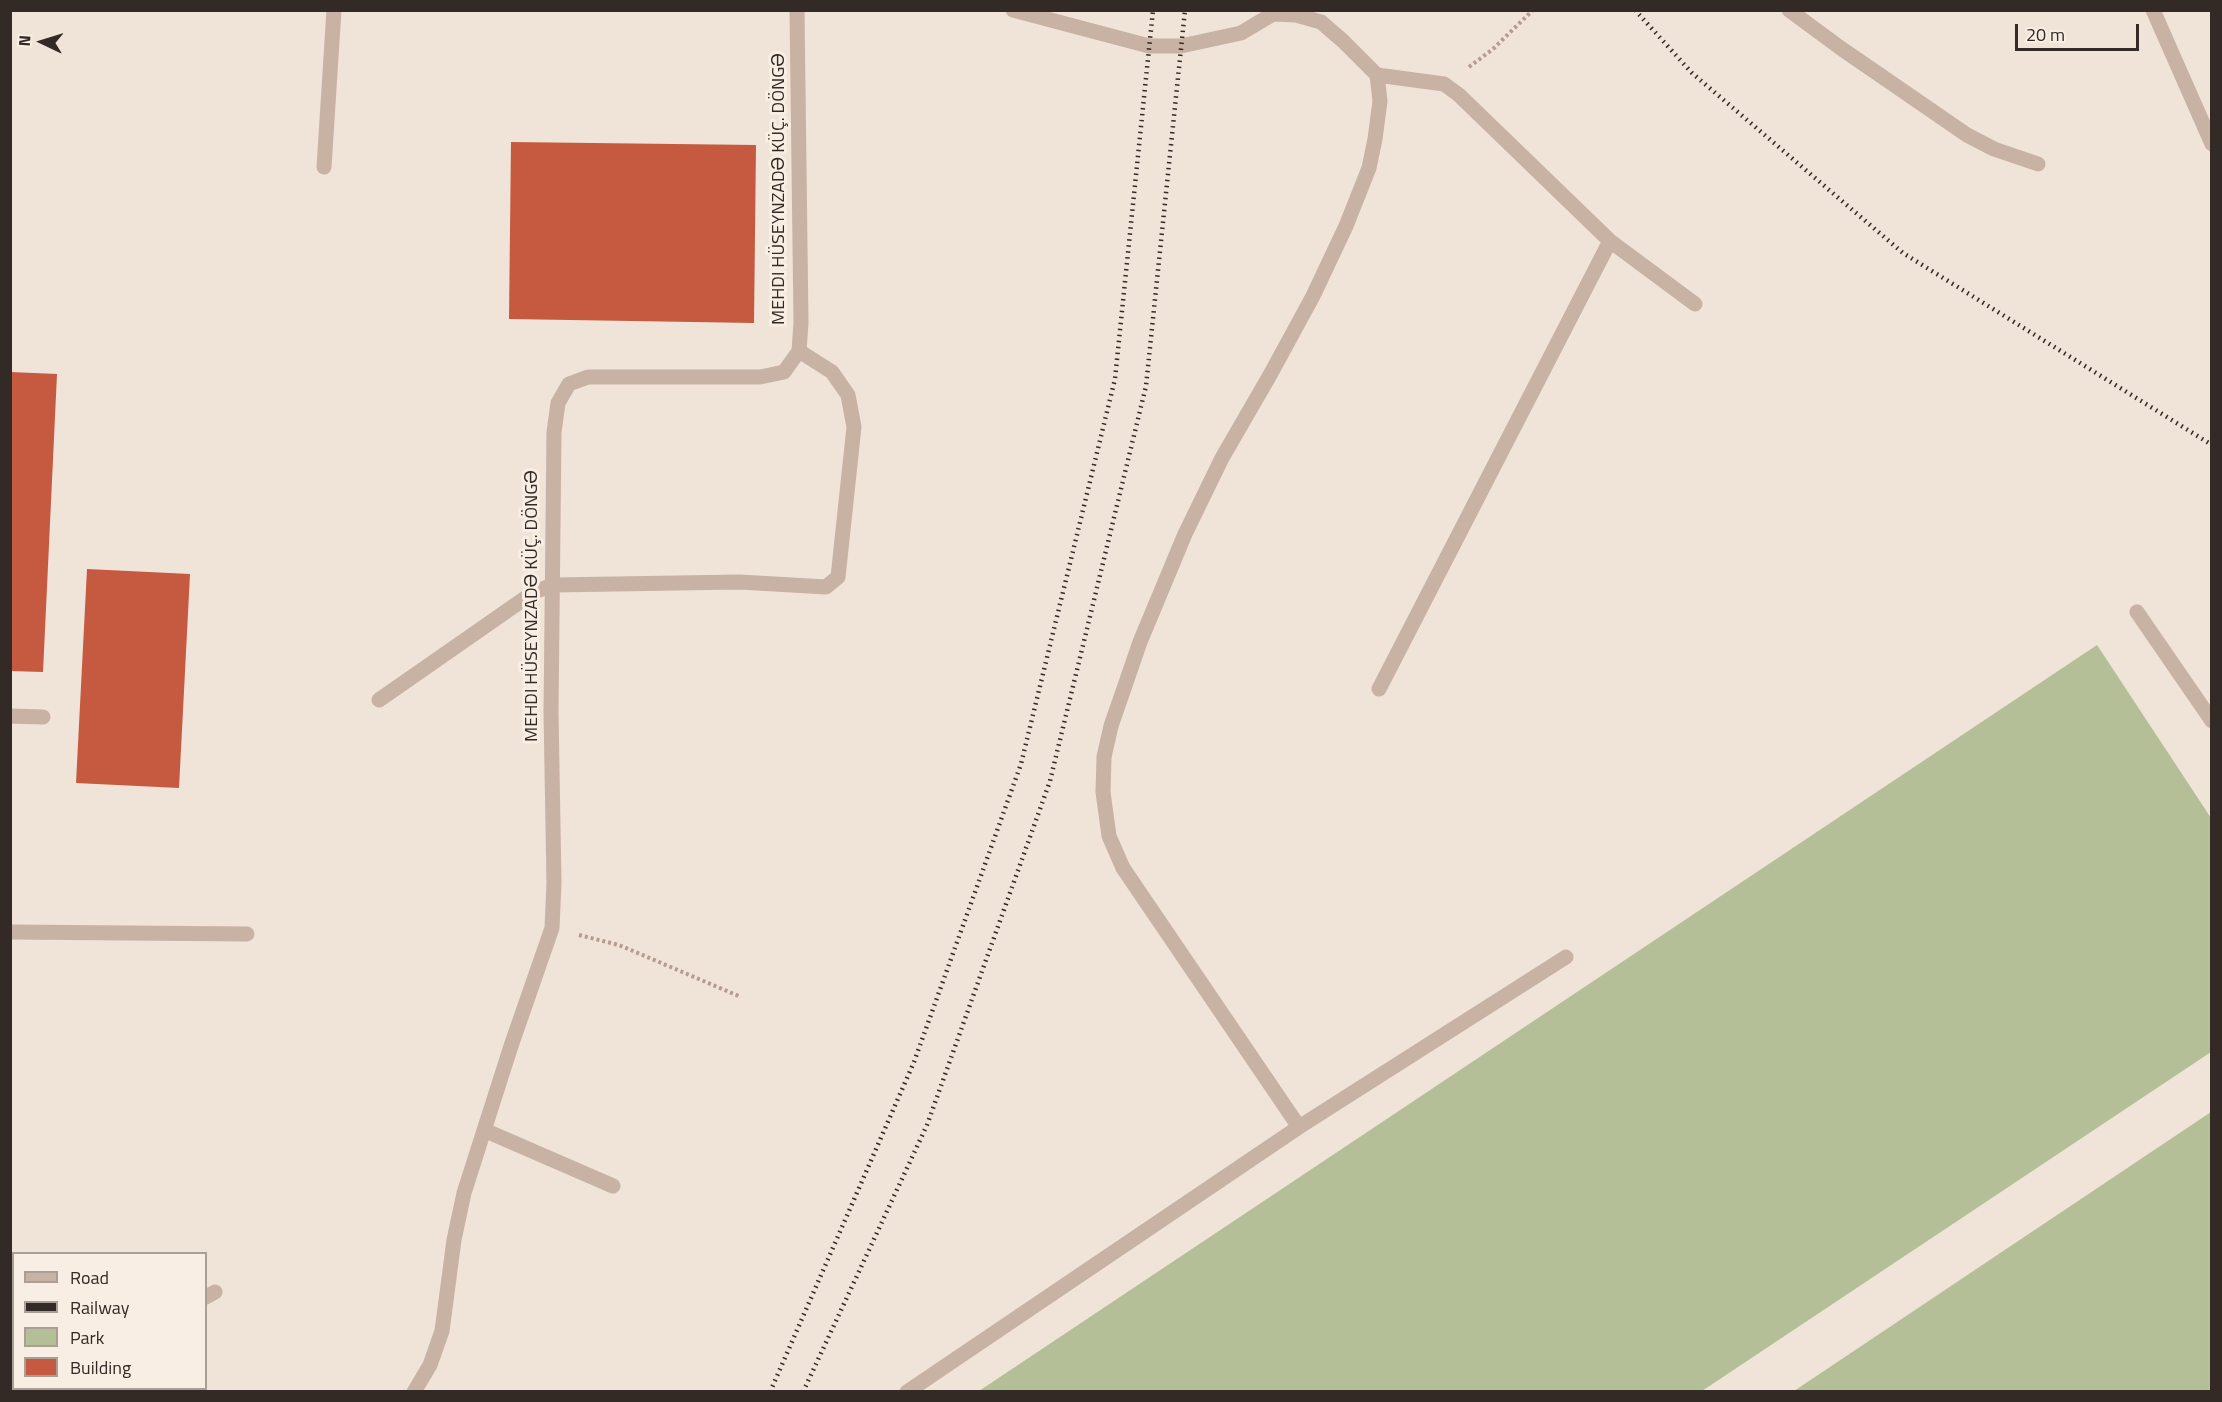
<!DOCTYPE html>
<meta charset="utf-8">
<style>
body{margin:0}
#map{position:relative;width:2222px;height:1402px;overflow:hidden;background:#f0e3d7;font-family:"Titillium Web",sans-serif}
canvas{display:block}
.frame{position:absolute;inset:0;border:12px solid #332925;pointer-events:none}
.legend{position:absolute;left:12px;top:1252px;width:195px;height:138px;box-sizing:border-box;background:#f8eee3;border:2px solid #a99f97;margin:0;padding:8px 10px;list-style:none;font-size:18px;color:#332925}
.legend li{display:flex;align-items:center;gap:12px;height:30px}
.legend b{width:30px;border:2px solid #a99f97}
.north{position:absolute;left:12px;top:12px;width:60px;height:60px;-webkit-text-stroke:4px #f8eee3;paint-order:stroke;rotate:274deg;font-size:16px;font-weight:700;line-height:24px;text-align:center;color:#332925}
.north::after{content:'';display:block;margin:auto;width:21px;height:27px;background:#332925;clip-path:polygon(50% 0,100% 100%,50% 72%,0 100%)}
.scale{position:absolute;left:2015px;top:24px;width:124px;height:27px;box-sizing:border-box;border:3px solid #332925;border-top:0;padding-left:8px;font-size:18px;line-height:21px;white-space:nowrap;color:#332925;-webkit-text-stroke:4px #f8eee3;paint-order:stroke}
</style>
<div id="map">
<canvas width="2222" height="1402"></canvas>
<div class="frame"></div>
<ul class="legend">
<li><b style="height:8px;background:#c8b2a4"></b>Road</li>
<li><b style="height:8px;background:#332925"></b>Railway</li>
<li><b style="height:16px;background:#b4bf98"></b>Park</li>
<li><b style="height:16px;background:#c55a41"></b>Building</li>
</ul>
<div class="north">N</div>
<div class="scale">20 m</div>
</div>
<script>
const ctx = document.querySelector('canvas').getContext('2d');
ctx.lineJoin = 'round';
function paint(path, color) {
  ctx.fillStyle = color;
  ctx.fill(path, 'evenodd');
}
function shape(rows) {
  const path = new Path2D();
  for (const r of rows) {
    path.moveTo(r[0], r[1]);
    for (let i = 2; i < r.length; i += 2) path.lineTo(r[i], r[i + 1]);
  }
  return path;
}
function stroke(path, color, width, dash) {
  ctx.strokeStyle = color;
  ctx.lineWidth = width;
  ctx.lineCap = dash ? 'butt' : 'round';
  ctx.setLineDash(dash || []);
  ctx.stroke(path);
}
function write(font, color, halo, rows, align = 'center') {
  ctx.font = font + ' "Titillium Web",sans-serif';
  ctx.lineWidth = 6;
  ctx.setLineDash([]);
  ctx.textBaseline = 'middle';
  ctx.strokeStyle = halo;
  ctx.fillStyle = color;
  for (const [text, x, y, turn = 0] of rows) {
    ctx.save();
    ctx.translate(x, y);
    ctx.rotate((+turn || 0) * Math.PI / 180);
    ctx.textAlign = isNaN(turn) ? turn : align;
    if (halo) ctx.strokeText(text, 0, 0);
    ctx.fillText(text, 0, 0);
    ctx.restore();
  }
}
paint(shape([
 [2097,645,2211,818,2211,1052,1702,1391,979,1391],
 [2211,1112,2211,1391,1794,1391]
]), '#b4bf98');
paint(shape([
 [511,142,756,145,754,323,509,319],
 [10,372,57,374,43,672,10,671],
 [87,569,190,574,179,788,76,783]
]), '#c55a41');
stroke(shape([
 [1469,67,1493,49,1533,10],
 [579,935,619,945,741,997]
]), '#b49c8e', 4, [3, 3]);
stroke(shape([
 [1013,10,1149,46,1181,46,1241,33,1273,14,1296,15,1321,22,1343,41,1377,75,1380,101,1375,139,1369,168,1346,226,1313,296,1270,375,1222,458,1185,534,1140,642,1111,726,1104,757,1103,792,1109,836,1123,868,1299,1127],
 [1789,10,1842,49,1967,135,1994,149,2038,164],
 [2153,10,2212,144],
 [1377,75,1444,84,1459,95,1610,241,1379,689],
 [324,167,334,10],
 [1610,241,1695,304],
 [2137,612,2212,721],
 [379,700,534,592,553,585,740,582,826,587,838,577,854,427,848,395,832,372,799,351],
 [10,716,43,717],
 [10,932,247,934],
 [484,1130,613,1186],
 [206,1297,215,1292],
 [12,1392,18,1388],
 [414,1392,430,1365,442,1331,454,1240,464,1193,511,1046,552,928,554,883,551,712,554,432,558,403,569,384,588,377,760,377,784,372,799,351,801,323,797,10],
 [907,1392,1299,1127,1566,957]
]), '#c8b2a4', 15);
stroke(shape([
 [1635,10,1692,73,1903,253,2212,445],
 [770,1392,914,1062,1021,764,1115,379,1153,10],
 [803,1392,927,1125,1050,781,1146,386,1185,10]
]), '#332925', 4.5, [1.5, 4.5]);
write('18px', '#332925', '#f8eee3', [
 ["MEHDI HÜSEYNZADƏ KÜÇ. DÖNGƏ",780,189,-90],
 ["MEHDI HÜSEYNZADƏ KÜÇ. DÖNGƏ",533,606,-90]
]);
</script>
